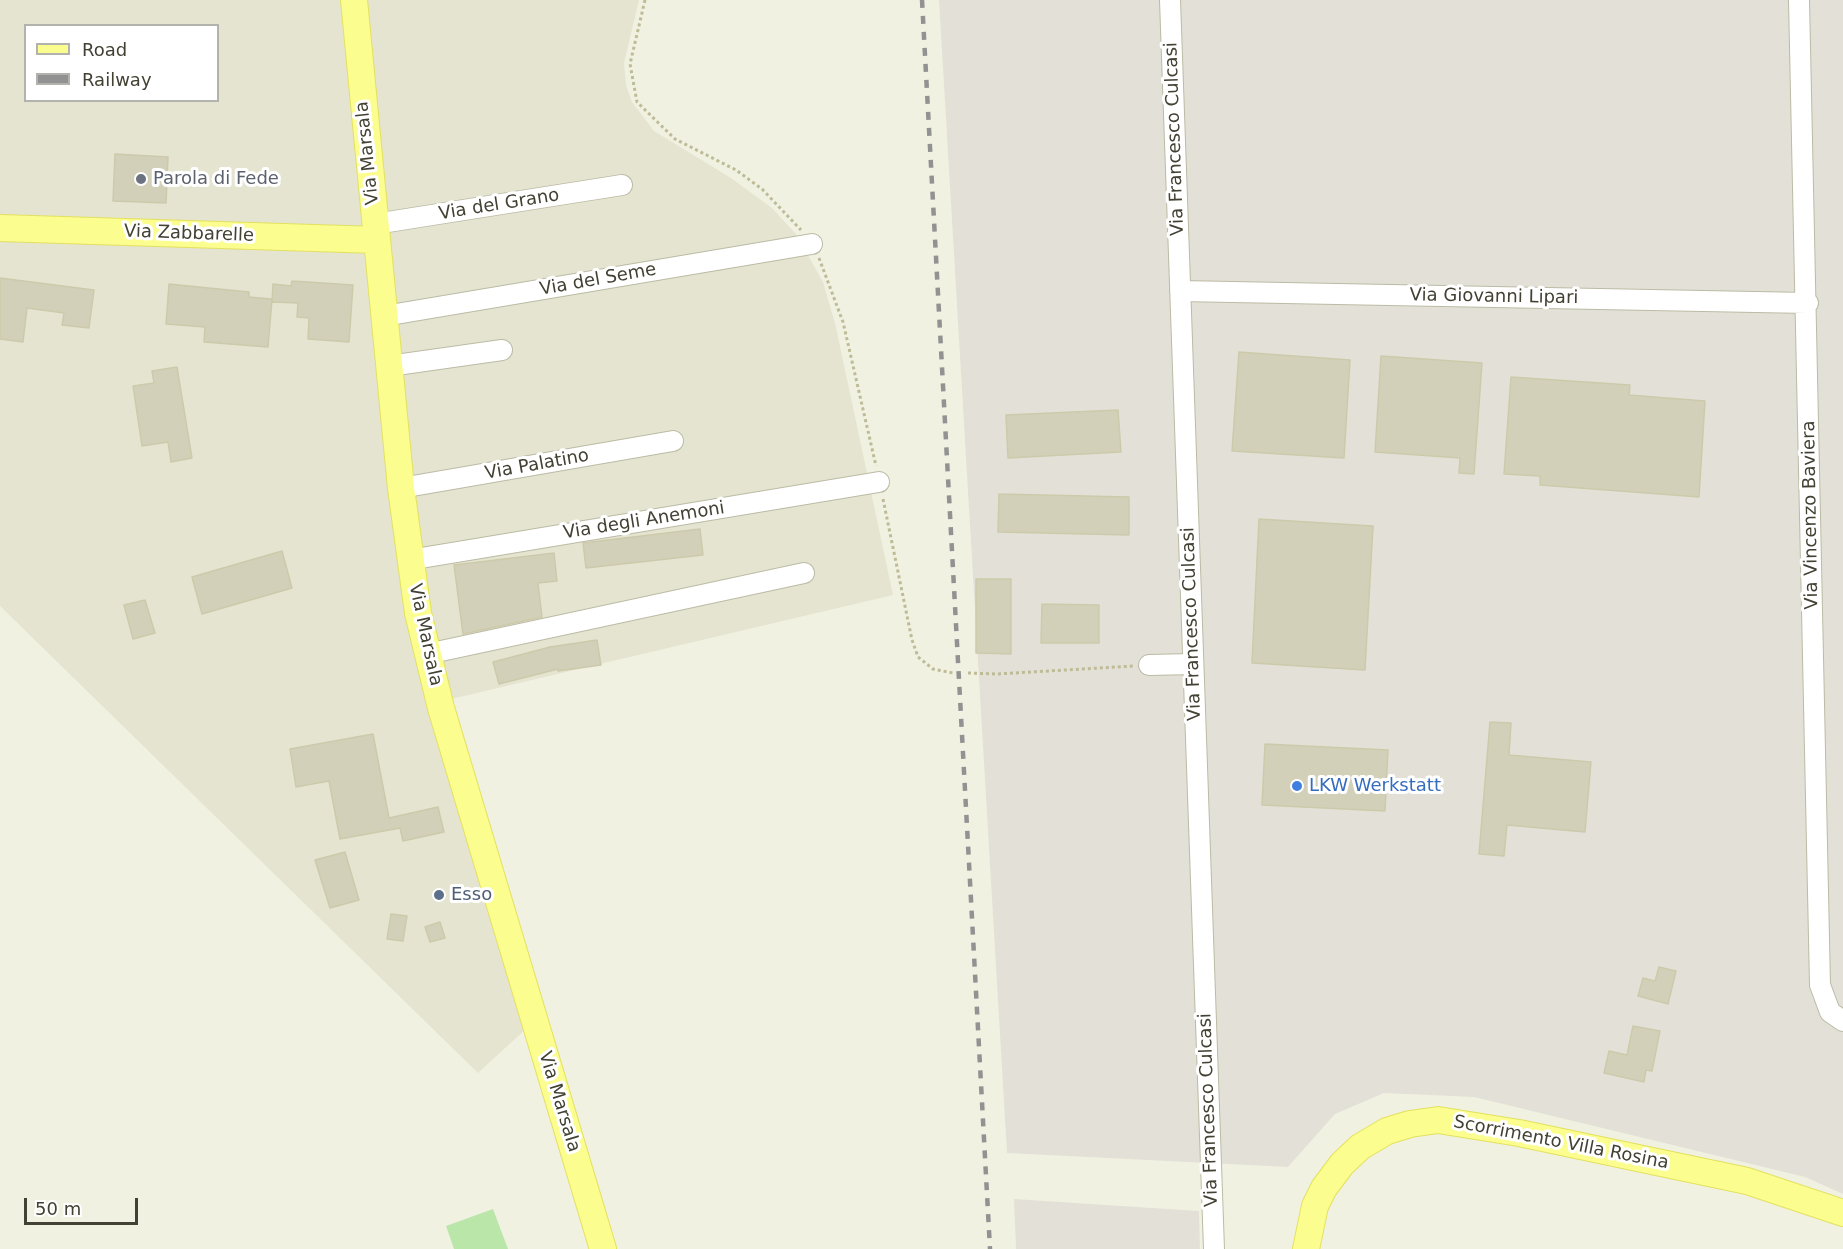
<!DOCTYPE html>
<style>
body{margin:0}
#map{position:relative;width:1843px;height:1249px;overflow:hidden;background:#f1f1e2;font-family:"DejaVu Sans",sans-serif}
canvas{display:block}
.legend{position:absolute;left:24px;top:24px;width:195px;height:78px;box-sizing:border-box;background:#fff;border:2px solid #b3b3ad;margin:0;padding:8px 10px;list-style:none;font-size:18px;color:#424133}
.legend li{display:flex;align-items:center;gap:12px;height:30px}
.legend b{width:30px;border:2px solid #b3b3ad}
.scale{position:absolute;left:24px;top:1198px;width:114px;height:27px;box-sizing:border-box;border:3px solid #424133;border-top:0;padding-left:8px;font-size:18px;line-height:21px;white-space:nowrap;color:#424133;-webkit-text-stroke:4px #fff;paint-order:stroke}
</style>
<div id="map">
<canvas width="1843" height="1249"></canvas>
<ul class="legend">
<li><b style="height:8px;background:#fcfd8f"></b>Road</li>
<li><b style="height:8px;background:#929292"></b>Railway</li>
</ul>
<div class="scale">50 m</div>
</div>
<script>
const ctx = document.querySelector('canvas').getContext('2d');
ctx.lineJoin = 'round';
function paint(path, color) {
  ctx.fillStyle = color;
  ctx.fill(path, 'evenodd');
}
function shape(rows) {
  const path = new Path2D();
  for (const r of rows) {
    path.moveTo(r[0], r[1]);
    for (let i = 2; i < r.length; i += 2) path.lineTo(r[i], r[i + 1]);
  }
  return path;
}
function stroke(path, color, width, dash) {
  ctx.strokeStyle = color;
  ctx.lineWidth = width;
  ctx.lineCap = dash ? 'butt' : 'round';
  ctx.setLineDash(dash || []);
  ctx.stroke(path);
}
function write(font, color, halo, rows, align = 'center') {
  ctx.font = font + ' "DejaVu Sans",sans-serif';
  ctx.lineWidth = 6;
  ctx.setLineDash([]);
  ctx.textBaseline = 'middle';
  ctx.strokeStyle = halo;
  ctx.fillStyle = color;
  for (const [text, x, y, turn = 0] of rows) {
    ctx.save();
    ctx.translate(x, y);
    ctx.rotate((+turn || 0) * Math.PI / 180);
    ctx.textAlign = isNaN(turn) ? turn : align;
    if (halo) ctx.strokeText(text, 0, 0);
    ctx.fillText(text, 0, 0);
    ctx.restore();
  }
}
paint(shape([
 [0,0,639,0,624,63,626,85,632,102,654,131,731,178,772,208,796,234,823,282,835,323,893,595,430,704,528,1027,478,1073,0,606],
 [26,26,218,26,218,100,26,100]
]), '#e5e4d0');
paint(shape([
 [939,0,1843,0,1843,1194,1805,1177,1474,1097,1384,1093,1335,1114,1288,1167,1007,1153],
 [1014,1199,1199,1211,1200,1249,1016,1249]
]), '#e3e1d7');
paint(shape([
 [493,1209,508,1249,454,1249,446,1226]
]), '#bae6aa');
const building = shape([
 [115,154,168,157,166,203,113,201,115,154],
 [0,278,94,290,89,328,62,325,64,313,27,308,23,342,0,339,0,278],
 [292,281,353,285,349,342,308,339,309,318,297,317,298,303,272,302,273,284,291,286,292,281],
 [169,284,249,292,249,297,272,299,268,347,204,342,205,327,166,324,169,284],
 [1239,352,1350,360,1344,458,1232,451,1239,352],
 [1381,356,1482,363,1474,474,1459,473,1460,458,1375,452,1381,356],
 [177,367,192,458,171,462,168,442,142,446,133,386,154,383,152,371,177,367],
 [1511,377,1630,385,1629,395,1705,401,1699,497,1540,485,1540,476,1504,474,1511,377],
 [1118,410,1121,452,1008,458,1006,415,1118,410],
 [999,494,1129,497,1129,535,998,532,999,494],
 [1259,519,1373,526,1365,670,1252,663,1259,519],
 [700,529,703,555,586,568,583,543,700,529],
 [282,551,292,588,202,614,192,577,282,551],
 [554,553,557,581,538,583,542,617,463,634,454,565,554,553],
 [976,579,1011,579,1011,654,976,653,976,579],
 [145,600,155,633,133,639,124,605,145,600],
 [1042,604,1099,605,1099,643,1041,643,1042,604],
 [597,640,601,665,558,671,558,669,499,684,493,662,550,647,597,640],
 [1490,722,1511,723,1509,755,1591,762,1585,832,1507,825,1504,856,1479,854,1490,722],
 [373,734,389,818,438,807,444,832,403,841,400,828,340,839,329,781,296,787,290,749,373,734],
 [1265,744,1388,750,1385,811,1262,805,1265,744],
 [345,852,359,900,330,908,315,860,345,852],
 [391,914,407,916,403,941,387,939,391,914],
 [440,922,445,938,430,942,425,927,440,922],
 [1659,967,1676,971,1668,1004,1638,996,1643,978,1655,981,1659,967],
 [1633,1026,1660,1031,1652,1071,1646,1070,1644,1082,1604,1073,1609,1051,1627,1055,1633,1026]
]);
paint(building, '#d2d0b8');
stroke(building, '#cdcaab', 1.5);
const minor = shape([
 [1170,0,1214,1249],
 [1799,0,1820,985,1830,1012,1843,1021],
 [375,224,622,185],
 [1180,291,1808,303],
 [384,316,812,244],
 [389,366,502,350],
 [401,488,673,441],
 [409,560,879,482],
 [427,654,804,573],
 [1149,665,1193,664]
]);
const major = shape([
 [354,0,401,488,418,613,441,708,603,1249],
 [0,228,377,240],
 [1306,1249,1315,1206,1324,1188,1342,1164,1360,1147,1387,1131,1410,1124,1438,1120,1519,1133,1747,1181,1843,1213]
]);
stroke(minor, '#bcbba5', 22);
stroke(major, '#e2e15f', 28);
stroke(shape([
 [645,0,630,64,637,102,675,139,736,170,762,189,801,230],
 [819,258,843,322,876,466],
 [883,499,912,640,918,657,933,669,953,673],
 [968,673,997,674,1134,666]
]), '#bebb96', 3, [3, 3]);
stroke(minor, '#fff', 20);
stroke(major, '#fcfd8f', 26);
stroke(shape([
 [922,0,990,1249]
]), '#929292', 4.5, [8, 8]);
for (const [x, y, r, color] of [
 [141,179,6,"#6b7280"],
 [1297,786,6,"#3f7fe0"],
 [439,895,6,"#5c6f8a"]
]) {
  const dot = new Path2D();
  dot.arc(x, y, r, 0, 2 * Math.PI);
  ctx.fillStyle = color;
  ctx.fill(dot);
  stroke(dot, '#fff', 2);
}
write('18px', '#424133', '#fff', [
 ["Via Francesco Culcasi",1175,139,-92],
 ["Via Marsala",368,153,-96],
 ["Via del Grano",499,205,-9],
 ["Via Zabbarelle",189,234,2],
 ["Via del Seme",598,280,-10],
 ["Via Giovanni Lipari",1494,297,1],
 ["Via Palatino",537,465,-10],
 ["Via Vincenzo Baviera",1811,515,-91],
 ["Via degli Anemoni",644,521,-9],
 ["Via Francesco Culcasi",1192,624,-92],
 ["Via Marsala",425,635,78],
 ["Via Marsala",559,1102,73],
 ["Via Francesco Culcasi",1209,1110,-92],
 ["Scorrimento Villa Rosina",1561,1143,11]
]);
write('18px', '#5b616d', '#fff', [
 ["Parola di Fede",153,179]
], 'left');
write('18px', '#366cbe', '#fff', [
 ["LKW Werkstatt",1309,786]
], 'left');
write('18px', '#4e5e75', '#fff', [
 ["Esso",451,895]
], 'left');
</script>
